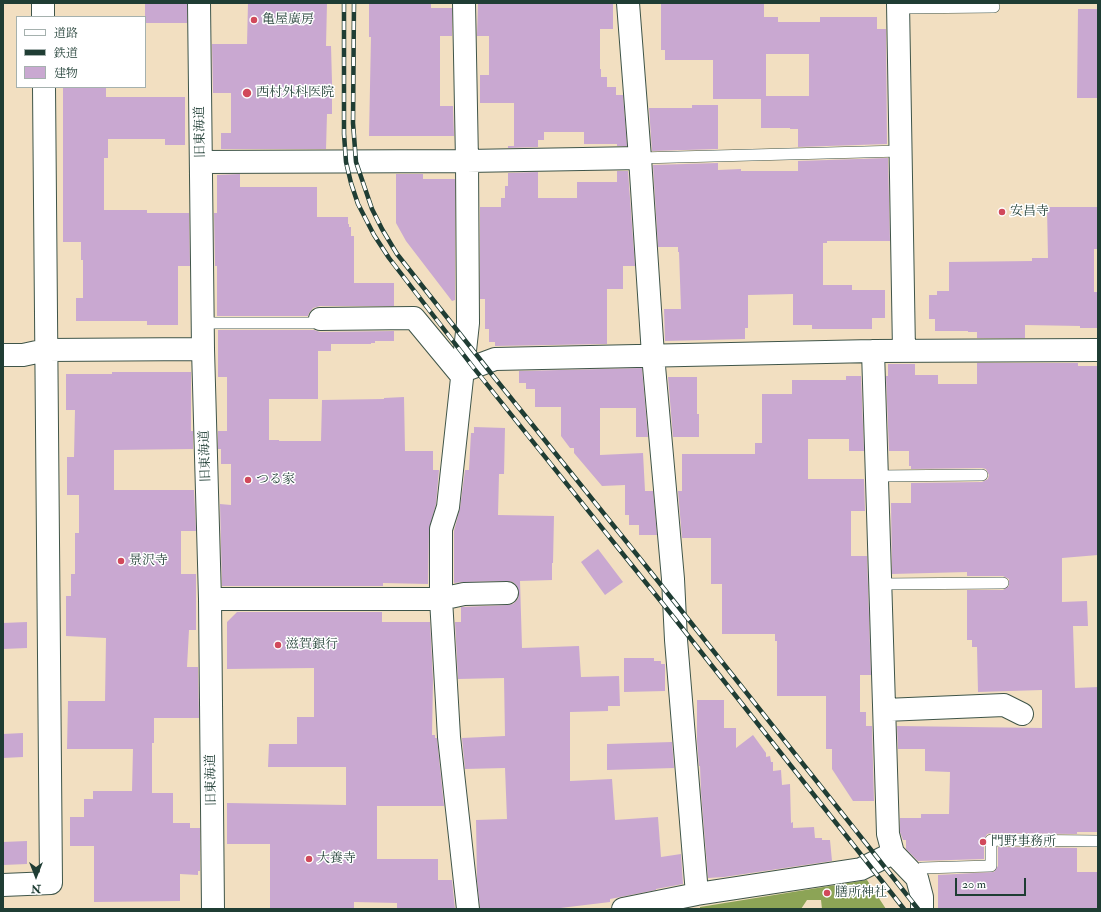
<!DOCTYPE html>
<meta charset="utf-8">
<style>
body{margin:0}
#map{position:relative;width:1101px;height:912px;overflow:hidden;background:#f2dfc1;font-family:"IM FELL Double Pica","Noto Serif JP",serif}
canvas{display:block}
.frame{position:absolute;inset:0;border:4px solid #1f3d34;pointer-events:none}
.legend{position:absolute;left:16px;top:16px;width:130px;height:72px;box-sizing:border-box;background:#fff;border:1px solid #a5b1ae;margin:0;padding:5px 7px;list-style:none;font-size:12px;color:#1f3d34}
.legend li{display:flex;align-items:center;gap:8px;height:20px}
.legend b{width:20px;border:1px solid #a5b1ae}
.north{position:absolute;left:16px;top:856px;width:40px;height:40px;-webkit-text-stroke:3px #fff;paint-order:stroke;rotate:180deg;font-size:11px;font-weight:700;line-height:16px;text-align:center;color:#1f3d34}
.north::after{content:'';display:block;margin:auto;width:14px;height:18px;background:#1f3d34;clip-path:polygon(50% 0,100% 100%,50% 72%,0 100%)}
.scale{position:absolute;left:955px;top:878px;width:71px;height:18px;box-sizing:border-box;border:2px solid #1f3d34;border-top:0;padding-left:5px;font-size:12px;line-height:14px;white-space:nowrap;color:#1f3d34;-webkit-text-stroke:3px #fff;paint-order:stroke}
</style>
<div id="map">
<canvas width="1101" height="912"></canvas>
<div class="frame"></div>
<ul class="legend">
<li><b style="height:5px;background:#fff"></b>道路</li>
<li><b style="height:5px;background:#1f3d34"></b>鉄道</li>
<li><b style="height:11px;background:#c9a8d1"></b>建物</li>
</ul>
<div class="north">N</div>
<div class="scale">20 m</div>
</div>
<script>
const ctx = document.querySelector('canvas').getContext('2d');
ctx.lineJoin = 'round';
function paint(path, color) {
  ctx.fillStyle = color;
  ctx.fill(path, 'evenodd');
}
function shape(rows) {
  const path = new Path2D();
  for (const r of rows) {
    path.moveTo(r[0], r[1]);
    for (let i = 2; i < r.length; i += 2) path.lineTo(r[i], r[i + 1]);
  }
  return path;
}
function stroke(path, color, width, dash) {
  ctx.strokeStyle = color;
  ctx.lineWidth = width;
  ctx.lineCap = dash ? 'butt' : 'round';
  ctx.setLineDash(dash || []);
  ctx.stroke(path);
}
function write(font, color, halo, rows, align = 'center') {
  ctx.font = font + ' "IM FELL Double Pica","Noto Serif JP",serif';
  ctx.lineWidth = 3;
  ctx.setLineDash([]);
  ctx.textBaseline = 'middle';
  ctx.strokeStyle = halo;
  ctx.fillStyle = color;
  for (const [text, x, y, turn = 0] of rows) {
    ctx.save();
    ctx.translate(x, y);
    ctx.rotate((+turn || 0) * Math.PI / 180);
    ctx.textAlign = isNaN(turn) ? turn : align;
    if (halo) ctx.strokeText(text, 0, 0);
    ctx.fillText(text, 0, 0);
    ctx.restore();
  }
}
paint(shape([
 [867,880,886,909,822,909,821,900,807,900,801,909,700,909,700,907]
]), '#8ca456');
paint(shape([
 [145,3,187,3,187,23,145,23],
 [248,3,327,3,326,46,331,46,332,82,332,114,327,114,326,149,221,149,221,133,231,133,231,93,213,93,212,44,247,44],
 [369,3,431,3,431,8,452,8,452,36,440,36,440,106,453,106,454,136,369,136,371,37,369,37],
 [478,3,613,3,613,29,600,29,600,69,601,69,601,77,607,77,607,87,616,87,616,95,623,95,627,146,617,146,617,144,584,144,584,132,544,132,544,140,538,140,538,147,508,148,508,146,514,146,514,103,480,103,480,75,489,75,489,36,477,36],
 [661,3,764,3,764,17,778,17,778,22,820,22,820,17,877,17,877,29,886,29,887,144,798,147,798,129,790,129,790,128,761,128,761,99,713,99,713,60,665,60,665,50,661,50],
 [766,54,809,54,809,96,766,96],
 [1078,9,1098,9,1097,98,1077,98],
 [63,87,106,87,106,97,185,97,185,145,165,145,165,139,108,139,108,158,104,158,104,210,147,210,147,213,189,213,190,266,178,266,178,325,147,325,147,321,76,321,76,298,83,298,83,260,81,260,81,242,63,242],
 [692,105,718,105,718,149,652,151,649,108,692,108],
 [888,158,890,241,827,241,827,243,823,243,823,285,852,285,852,290,885,290,885,318,872,318,872,329,812,329,812,325,793,325,793,294,748,295,748,328,745,328,745,339,665,341,664,309,681,309,679,252,678,252,678,247,658,247,653,165,718,163,718,170,741,169,741,171,798,171,798,161],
 [617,171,628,171,635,266,623,266,623,289,607,289,607,344,495,346,495,342,489,342,489,329,485,329,485,299,480,299,480,207,501,207,501,198,505,198,505,186,508,186,508,173,538,172,538,198,577,198,577,182,617,182],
 [240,174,240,187,317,187,317,217,348,217,348,224,349,224,349,227,351,227,351,236,354,236,354,283,394,283,394,306,320,306,313,308,309,313,308,316,217,316,217,266,215,266,214,213,217,213,217,175],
 [396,174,423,174,423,179,455,179,455,300,452,301,406,241,396,223],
 [1047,207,1098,207,1098,249,1094,249,1094,292,1098,292,1098,328,1080,328,1080,326,1025,325,1025,338,977,338,977,332,968,332,968,331,935,331,935,319,929,319,929,295,937,295,937,291,949,291,949,262,1032,261,1032,258,1048,258],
 [218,330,314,330,320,332,394,331,394,341,375,341,375,343,371,343,371,344,331,344,331,351,318,351,318,399,269,399,269,440,279,440,279,441,321,441,322,400,384,399,384,398,404,397,405,451,433,451,433,470,439,470,436,504,429,529,428,584,383,583,383,586,222,586,220,504,231,505,231,464,221,464,221,449,218,449,218,431,227,431,227,377,218,377],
 [977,363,1078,363,1078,366,1098,366,1098,555,1062,558,1062,602,1087,601,1088,626,1073,626,1075,688,1098,687,1098,832,1077,832,1077,834,991,833,987,834,984,840,984,859,918,861,906,849,906,840,903,840,900,832,900,818,921,818,921,814,949,814,950,772,925,771,925,749,898,749,897,726,1042,728,1042,690,978,692,977,647,972,647,972,640,967,640,967,590,1003,590,1009,586,1009,579,1003,576,967,576,967,572,892,574,891,503,911,503,911,483,982,482,988,479,989,475,986,469,982,468,911,469,911,466,909,466,909,451,889,451,886,376,888,376,888,364,915,364,915,375,938,375,938,384,977,384],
 [642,368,648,437,636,437,636,408,600,408,600,455,643,453,645,491,653,491,657,535,639,535,639,525,629,525,629,515,625,515,625,485,602,486,574,453,574,448,570,448,561,436,561,407,535,407,535,389,526,389,526,383,519,383,519,371],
 [112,372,191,372,191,431,193,431,193,449,114,450,114,490,194,490,196,531,181,531,181,574,196,574,196,630,189,630,187,667,198,667,199,718,154,718,154,743,152,743,152,793,173,793,173,823,190,823,190,828,200,828,200,871,198,871,198,875,180,874,180,901,94,902,94,846,70,846,70,817,84,817,84,799,93,799,93,791,132,791,133,749,67,749,68,701,105,701,106,638,66,636,66,596,71,596,71,574,75,574,75,533,79,533,79,495,67,495,67,457,74,457,75,410,66,410,66,374,112,374],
 [846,376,861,376,864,451,849,451,849,439,808,439,808,479,864,479,865,511,851,511,851,556,867,556,871,675,860,675,860,712,866,712,866,726,872,726,874,801,853,801,832,769,832,749,826,749,826,696,777,696,777,641,775,641,775,634,722,634,722,584,711,584,711,538,682,538,678,491,682,491,682,454,755,454,755,443,762,443,762,394,792,394,792,380,846,380],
 [668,377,697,377,697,414,699,414,699,437,673,437],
 [474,427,505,428,504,474,499,474,498,515,554,516,553,563,552,563,552,580,520,581,522,648,579,646,581,677,619,676,620,706,608,706,608,711,570,712,570,781,612,779,615,820,658,817,661,857,681,854,683,884,656,889,656,890,610,899,610,902,552,909,480,909,477,880,476,820,507,819,505,768,465,769,462,738,505,736,504,678,458,679,455,622,461,622,461,607,508,605,513,604,518,599,519,593,517,586,513,582,507,581,464,582,454,583,454,531,460,508,465,470,469,470,471,433,474,433],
 [598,549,623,582,605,595,581,562],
 [237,612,382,612,382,622,430,622,433,680,432,735,435,735,435,738,437,738,444,806,377,806,377,859,438,859,438,880,452,880,455,909,397,909,397,903,354,902,354,909,270,909,270,844,227,844,227,803,346,805,346,767,268,767,269,744,297,744,297,717,314,717,314,668,227,669,227,622],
 [27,622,27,648,3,649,3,623],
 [624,658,654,658,654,661,661,661,661,664,665,664,665,691,624,692],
 [697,700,724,700,724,728,736,728,736,748,753,735,766,753,766,757,770,756,771,762,773,762,773,771,781,770,782,785,790,784,791,823,793,822,793,828,814,827,815,838,822,838,822,840,830,840,832,861,724,877,708,878,701,792,700,766,699,766,697,741],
 [23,733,23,757,3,758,3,734],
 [672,742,674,768,607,770,607,744],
 [27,841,27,864,3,865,3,842],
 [998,847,1077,848,1077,872,1098,872,1098,909,938,909,938,875,994,872,998,866]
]), '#c9a8d1');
const service = shape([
 [898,8,994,7],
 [640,158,901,151],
 [203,323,313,323,320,319],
 [876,476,982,475],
 [880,584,1003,583],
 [917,878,922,868,991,866,991,840,1098,841]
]);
const minor = shape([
 [43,3,43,17],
 [199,3,203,349,210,599,213,909],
 [464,3,467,161,468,323,448,507,441,529,441,599,449,737,468,909],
 [628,3,640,158,653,355,673,579,676,640,697,894],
 [898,3,904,351],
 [201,162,467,161,640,158],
 [320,319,414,318,462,376],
 [873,351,888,834,893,853,917,878,922,897,922,909],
 [3,355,23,355,46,350,203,349],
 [463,371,495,359,873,351,1098,350],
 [210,599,441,599,464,594,507,593],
 [885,710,1004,705,1022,714],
 [3,885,51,883,44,87],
 [623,909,697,894,861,869,893,853]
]);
stroke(service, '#3f5549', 12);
stroke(minor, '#3f5549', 24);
stroke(service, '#fff', 11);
stroke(minor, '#fff', 22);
const rail = shape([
 [344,3,344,134,346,162,351,183,358,204,374,235,389,258,473,367,675,619,904,909],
 [354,3,353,123,356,162,372,209,382,229,397,254,494,377,646,566,918,909]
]);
stroke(rail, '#1f3d34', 4.5);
stroke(rail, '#fff', 3, [9]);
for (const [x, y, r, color] of [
 [254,20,4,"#d1495b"],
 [247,93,5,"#d1495b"],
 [1002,212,4,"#d1495b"],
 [248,480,4,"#d1495b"],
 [121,561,4,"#d1495b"],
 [278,645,4,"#d1495b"],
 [983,842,4,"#d1495b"],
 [309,859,4,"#d1495b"],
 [827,893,4,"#d1495b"]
]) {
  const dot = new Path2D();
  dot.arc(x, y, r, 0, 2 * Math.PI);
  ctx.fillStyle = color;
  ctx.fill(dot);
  stroke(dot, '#fff', 1.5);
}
write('13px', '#1f3d34', '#fff', [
 ["亀屋廣房",262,20],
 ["西村外科医院",256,93],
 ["安昌寺",1010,212],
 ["つる家",256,480],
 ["景沢寺",129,561],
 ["滋賀銀行",286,645],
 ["門野事務所",991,842],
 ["大養寺",317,859],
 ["膳所神社",835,893]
], 'left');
write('13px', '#1f3d34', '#fff', [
 ["旧東海道",201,132,-91],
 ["旧東海道",206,456,-92],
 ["旧東海道",212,780,-91]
]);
</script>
